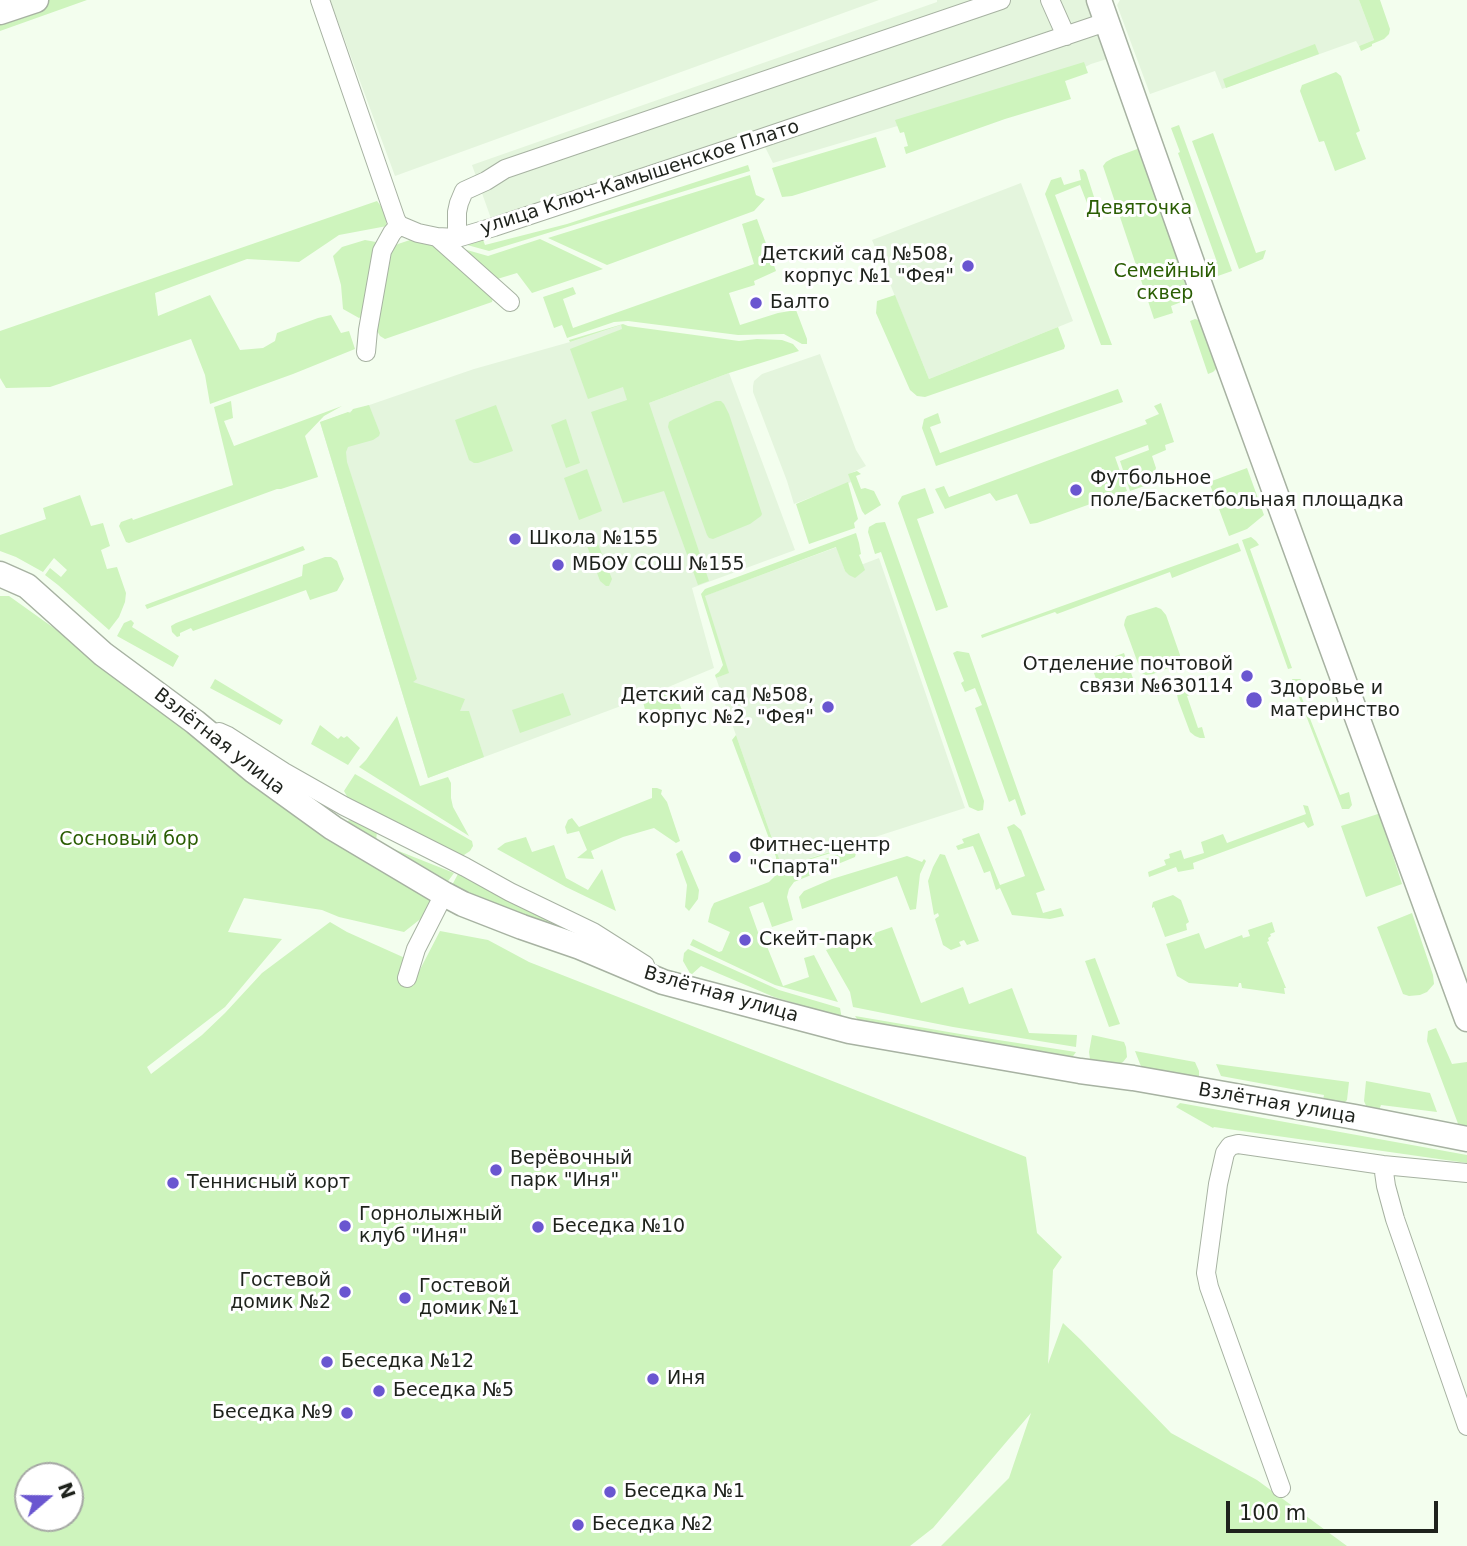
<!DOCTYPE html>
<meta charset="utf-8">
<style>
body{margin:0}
#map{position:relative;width:1467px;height:1546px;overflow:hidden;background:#f3feee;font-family:"DejaVu Sans",sans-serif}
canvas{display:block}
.north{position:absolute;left:14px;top:1462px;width:70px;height:70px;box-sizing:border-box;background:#fff;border:2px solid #a5a7a4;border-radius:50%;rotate:70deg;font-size:19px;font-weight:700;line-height:28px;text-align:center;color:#1e221c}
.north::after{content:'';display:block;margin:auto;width:24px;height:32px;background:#6a56d0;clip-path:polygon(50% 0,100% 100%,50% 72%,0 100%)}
.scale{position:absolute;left:1226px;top:1501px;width:212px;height:32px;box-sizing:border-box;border:4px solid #1e221c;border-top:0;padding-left:9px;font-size:21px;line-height:24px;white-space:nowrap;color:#1e221c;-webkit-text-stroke:5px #fff;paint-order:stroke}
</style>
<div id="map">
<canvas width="1467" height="1546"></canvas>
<div class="north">N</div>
<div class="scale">100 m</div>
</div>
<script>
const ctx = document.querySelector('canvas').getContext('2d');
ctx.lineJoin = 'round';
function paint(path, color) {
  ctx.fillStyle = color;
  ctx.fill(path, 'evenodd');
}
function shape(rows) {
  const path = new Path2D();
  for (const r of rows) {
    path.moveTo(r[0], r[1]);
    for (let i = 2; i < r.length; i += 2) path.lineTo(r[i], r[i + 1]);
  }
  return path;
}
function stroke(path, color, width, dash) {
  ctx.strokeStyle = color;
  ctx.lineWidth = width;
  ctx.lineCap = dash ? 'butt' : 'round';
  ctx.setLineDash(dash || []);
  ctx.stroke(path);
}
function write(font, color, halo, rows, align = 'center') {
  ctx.font = font + ' "DejaVu Sans",sans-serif';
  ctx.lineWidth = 6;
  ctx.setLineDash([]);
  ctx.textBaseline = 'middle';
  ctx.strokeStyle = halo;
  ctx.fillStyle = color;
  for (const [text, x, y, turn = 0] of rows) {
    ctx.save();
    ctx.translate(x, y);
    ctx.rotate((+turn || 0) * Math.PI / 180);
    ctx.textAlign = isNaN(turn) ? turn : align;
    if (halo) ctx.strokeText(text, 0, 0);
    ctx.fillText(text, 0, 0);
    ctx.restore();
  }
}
paint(shape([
 [330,0,879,0,395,176],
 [937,0,1096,0,1118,57,1107,59,1091,64,1069,75,773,163,765,147,494,227,472,165,937,2],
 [1120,0,1359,0,1374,40,1359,46,1356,41,1222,89,1215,71,1150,94,1117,5],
 [1021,183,1073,321,929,379,872,240],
 [621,325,649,403,729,373,795,550,692,588,714,668,637,700,428,778,320,422,474,369,570,342],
 [820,354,856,450,866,466,849,474,851,482,794,504,787,481,753,392,753,386,754,381,762,374],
 [837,547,845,571,879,558,965,808,782,867,716,678,728,673,704,596]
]), '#e4f5dd');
paint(shape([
 [48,0,87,0,0,31,0,17],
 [1359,0,1380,0,1390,29,1389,34,1384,39,1372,44,1372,46,1361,51,1359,46,1374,40],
 [1315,44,1319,54,1226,88,1223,79],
 [1084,62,1088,73,1065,81,1071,99,1005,119,906,154,904,147,908,146,904,132,900,133,895,120],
 [1336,72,1341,76,1345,88,1360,131,1356,133,1366,159,1335,171,1324,141,1319,142,1300,91,1302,85],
 [1179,125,1232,271,1215,277,1208,276,1206,270,1210,265,1217,262,1178,153,1180,152,1171,128],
 [1213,133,1256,253,1266,250,1263,259,1239,269,1192,141],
 [876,137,886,167,792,196,782,197,772,168],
 [1140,148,1194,297,1171,306,1173,313,1154,319,1103,166,1106,162,1113,158],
 [748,165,750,171,489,251,460,243,482,237,485,245,567,224],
 [1083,169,1086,172,1095,200,1087,203,1080,185,1055,195,1112,345,1101,345,1045,194,1051,180,1061,177,1064,185,1081,180,1079,170],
 [750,175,756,195,765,199,754,211,607,265,548,238],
 [377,201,384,210,387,226,339,235,299,262,247,259,155,293,158,316,210,295,240,350,263,348,275,341,277,333,318,318,331,315,341,333,349,331,355,349,293,374,210,404,205,375,191,339,50,387,6,388,0,378,0,331],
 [757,219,776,271,754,281,755,285,729,293,740,325,778,313,796,310,807,339,807,344,802,344,784,334,738,335,628,321,614,322,567,338,562,325,554,328,543,297,573,287,576,294,563,299,573,328,754,264,742,224],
 [540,239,603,269,532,293,517,273,494,280,460,248,488,256],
 [365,240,376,242,369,288,368,313,359,318,343,309,341,285,333,256,342,247],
 [410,240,430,240,494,294,492,302,385,339,380,336,376,329,387,251,398,244],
 [895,295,929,379,1058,327,1065,346,1064,349,925,397,917,396,910,390,876,313,877,301],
 [1195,319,1202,321,1220,365,1213,372,1208,374,1190,321],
 [623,324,628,326,739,341,757,339,782,340,793,344,799,351,729,373,649,403,709,581,698,585,664,491,623,503,591,412,627,400,623,387,588,399,570,349,622,329,621,325,570,342,569,340],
 [1118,389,1123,402,936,466,922,428,924,419,938,413,941,423,930,427,940,453],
 [231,401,233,418,224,421,234,446,342,406,324,416,305,436,318,477,281,489,277,489,129,543,126,542,119,526,121,522,132,518,133,520,233,485,214,407],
 [716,401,721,401,724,404,729,414,762,514,761,516,750,524,713,539,709,538,707,535,668,427,669,422,674,419],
 [1161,403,1174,442,1165,445,1166,450,1152,456,1156,468,1150,484,1130,491,1120,461,1149,450,1148,445,1115,457,1127,491,1037,523,1030,524,1017,494,996,501,990,493,945,509,935,489,944,486,949,497,1147,424,1145,420,1159,414,1154,406],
 [369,405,380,433,379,436,373,440,348,447,346,452,347,462,417,679,413,682,465,699,460,711,469,711,484,757,428,778,320,422,348,412,350,413,353,409],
 [496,405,513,451,478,463,474,463,469,460,455,420],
 [566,419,580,463,566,468,551,425],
 [1247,468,1264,515,1247,529,1229,536,1209,482],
 [587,469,602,511,579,520,564,478],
 [857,471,861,474,856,476,861,489,865,488,874,491,881,505,865,515,862,511,848,474],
 [848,482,858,519,854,523,855,528,809,544,796,504],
 [925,488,934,513,917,519,948,607,936,611,898,503,902,496],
 [80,495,91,526,103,523,110,546,101,550,107,569,117,567,126,593,125,602,119,617,109,630,58,585,45,575,50,568,61,577,67,570,54,558,43,572,16,557,0,551,0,535,46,519,43,508],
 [885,522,984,801,983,810,978,811,969,807,881,552,875,554,868,532,869,527,876,523],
 [590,532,594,534,612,579,609,586,606,586,600,581,586,543,586,536],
 [856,533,859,543,861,554,859,555,865,570,855,578,849,575,845,571,836,547,705,596,729,673,716,678,715,675,719,672,723,665,701,594,705,589],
 [1251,537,1256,541,1259,545,1250,549,1292,668,1288,669,1242,540],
 [1238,543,1241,551,1172,578,1170,572,1057,614,1055,612,982,638,981,635],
 [303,546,305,550,147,609,145,605],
 [325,557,331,557,337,561,344,579,337,591,310,600,306,590,193,631,191,628,180,633,180,636,177,637,172,632,171,626,176,623,302,576,303,565],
 [0,596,9,596,243,763,335,841,438,905,404,932,339,917,322,910,244,898,228,932,282,939,225,1007,147,1067,151,1074,202,1035,225,1013,262,973,330,922,347,932,405,958,399,973,413,983,440,931,488,940,529,962,1026,1157,1037,1233,1062,1257,1053,1270,1048,1364,1063,1323,1081,1340,1171,1433,1257,1480,1347,1546,941,1546,1009,1478,1031,1413,933,1528,910,1546,0,1546],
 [28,1476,70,1476,70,1518,28,1518],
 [1156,607,1161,609,1166,615,1180,655,1180,661,1176,665,1153,674,1146,675,1142,673,1140,669,1124,625,1125,620,1127,616],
 [131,620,134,623,132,627,179,656,173,667,117,636,124,623],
 [957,651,969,653,1026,814,1021,816,1015,799,1009,802,975,708,982,705,975,688,965,692,961,683,964,681,953,653],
 [1124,653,1135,684,1102,695,1091,665],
 [215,679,283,720,280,725,210,688],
 [1292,679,1300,679,1304,682,1307,686,1298,688,1340,795,1349,792,1352,805,1349,809,1342,809],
 [1194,681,1199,692,1187,696,1198,728,1202,727,1205,738,1200,738,1195,736,1190,732,1178,700,1177,694,1182,686],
 [665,688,667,692,673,689,682,710,648,721,642,698],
 [563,693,571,715,520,733,512,710],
 [397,716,420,786,448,777,451,783,451,798,453,807,469,836,359,767,366,760],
 [320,725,338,739,341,736,344,738,347,736,360,748,348,765,311,744],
 [736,735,782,867,859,843,857,845,782,868,776,867,776,857,732,740],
 [355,774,472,841,473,846,470,851,464,855,458,856,349,800,344,791],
 [652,788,657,788,662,790,661,794,667,802,680,841,676,843,654,828,623,837,591,851,594,859,577,858,587,850,579,831,567,834,565,827,568,820,572,818,579,827,652,798],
 [1303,805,1308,806,1314,825,1308,828,1304,822,1193,863,1194,869,1178,872,1176,867,1149,877,1148,872,1166,865,1164,860,1170,858,1169,854,1181,850,1184,859,1204,853,1201,842,1223,834,1227,843,1306,814],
 [1384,812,1383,825,1402,884,1366,897,1341,826],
 [353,819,377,831,376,842,454,873,446,884,342,823],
 [1014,824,1021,830,1045,890,1036,893,1043,913,1061,908,1064,916,1050,919,1012,915,1000,888,996,890,990,871,984,873,973,846,958,850,956,846,964,843,962,839,979,833,1000,885,1025,876,1007,827],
 [526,837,532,852,554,845,566,878,588,890,602,869,616,911,566,887,497,849,505,843],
 [857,849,855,857,794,882,789,889,787,897,793,920,772,927,763,902,749,907,759,935,766,944,783,986,809,977,804,958,814,955,838,1002,775,985,690,945,693,939,719,952,722,951,730,932,708,922,711,909,714,903,769,882,777,874],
 [682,850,699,890,698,899,689,911,685,907,687,885,676,854],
 [940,854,945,855,979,941,967,945,964,940,959,942,961,946,951,950,943,945,935,919,939,916,938,913,934,915,928,881,933,867],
 [907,856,922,862,924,859,926,861,920,874,916,909,910,910,897,876,802,909,799,897,804,891,832,879],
 [458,874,578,935,586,940,451,887],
 [1173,895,1181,900,1189,922,1186,924,1187,930,1165,937,1154,907,1152,908,1152,906,1153,902],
 [1412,913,1433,975,1434,984,1427,992,1420,995,1409,996,1403,994,1377,927],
 [1272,922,1275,932,1270,934,1271,936,1268,938,1269,941,1267,942,1286,988,1284,988,1285,994,1242,988,1241,983,1239,983,1238,987,1189,983,1177,976,1166,944,1199,933,1205,949,1242,935,1243,938,1250,936,1248,930],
 [892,927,921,1003,963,987,969,1004,1012,988,1029,1033,1077,1035,1076,1047,953,1027,853,1007,850,992,826,950],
 [688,949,779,990,840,1008,842,1019,824,1024,821,1011,774,997,701,966,691,975,683,961,684,953],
 [1095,958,1120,1024,1109,1027,1085,961],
 [855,1016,966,1035,1076,1052,1071,1059,863,1027],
 [1436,1028,1452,1064,1467,1062,1467,1130,1460,1129,1427,1041,1428,1031],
 [1092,1035,1124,1042,1126,1047,1127,1057,1123,1062,1114,1067,1093,1063,1090,1059,1089,1052],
 [1135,1051,1195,1062,1199,1071,1199,1079,1151,1082,1140,1064],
 [1216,1064,1349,1082,1347,1100,1341,1106,1322,1105,1324,1095,1221,1076],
 [1366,1081,1430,1093,1437,1112,1381,1105,1378,1113,1367,1108,1364,1101],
 [1180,1103,1467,1155,1467,1163,1214,1127,1213,1128,1176,1107]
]), '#cef4bd');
const street = shape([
 [320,0,396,220,399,225,418,233,437,237,457,238,494,227,753,141,1106,22],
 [1050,0,1066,36],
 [437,237,510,302],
 [457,238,457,212,459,203,464,191,486,181,505,169,1001,0],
 [366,352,368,330,382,251,392,233,399,225],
 [219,732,228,736,284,772,344,806,465,867,510,892,593,932,645,965],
 [407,978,416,949,444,894],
 [1383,1165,1386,1186,1395,1219,1467,1426],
 [1281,1488,1209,1287,1206,1273,1218,1184,1225,1153,1230,1146,1238,1144,1383,1165,1467,1173]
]);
const secondary = shape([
 [1099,0,1208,308,1467,1019],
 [0,12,36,0],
 [0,574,27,586,103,654,195,722,254,771,333,828,444,894,463,904,522,927,580,947,663,982,849,1031,1080,1071,1133,1078,1355,1117,1467,1139]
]);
stroke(street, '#a7b2a2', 20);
stroke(secondary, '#a7b2a2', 27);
stroke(street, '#fff', 18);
stroke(secondary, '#fff', 24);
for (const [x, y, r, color] of [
 [968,266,7,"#6a56d0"],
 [756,303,7,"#6a56d0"],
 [1076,490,7,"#6a56d0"],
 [515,539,7,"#6a56d0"],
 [558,565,7,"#6a56d0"],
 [1247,676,7,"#6a56d0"],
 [1254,700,9,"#6a56d0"],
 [828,707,7,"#6a56d0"],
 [735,857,7,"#6a56d0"],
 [745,940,7,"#6a56d0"],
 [496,1170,7,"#6a56d0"],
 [173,1183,7,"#6a56d0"],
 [345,1226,7,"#6a56d0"],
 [538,1227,7,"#6a56d0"],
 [345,1292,7,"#6a56d0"],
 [405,1298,7,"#6a56d0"],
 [327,1362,7,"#6a56d0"],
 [653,1379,7,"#6a56d0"],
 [379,1391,7,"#6a56d0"],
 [347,1413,7,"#6a56d0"],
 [610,1492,7,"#6a56d0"],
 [578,1525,7,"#6a56d0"]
]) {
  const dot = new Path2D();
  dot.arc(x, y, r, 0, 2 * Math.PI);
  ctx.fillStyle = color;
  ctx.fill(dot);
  stroke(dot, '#fff', 2.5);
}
write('19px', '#1e221c', '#fff', [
 ["улица Ключ-Камышенское Плато",640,178,-18],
 ["Взлётная улица",219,742,38],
 ["Взлётная улица",721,995,16],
 ["Взлётная улица",1277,1104,10]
]);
write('19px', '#2a5d03', '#fff', [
 ["Девяточка",1139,209],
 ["Семейный",1165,272],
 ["сквер",1165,294],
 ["Сосновый бор",129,840]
]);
write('19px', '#1e221c', '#fff', [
 ["Детский сад №508,",954,255,"right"],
 ["корпус №1 \"Фея\"",954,277,"right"],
 ["Балто",770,303],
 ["Футбольное",1090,479],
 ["поле/Баскетбольная площадка",1090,501],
 ["Школа №155",529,539],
 ["МБОУ СОШ №155",572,565],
 ["Отделение почтовой",1233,665,"right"],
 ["связи №630114",1233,687,"right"],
 ["Здоровье и",1270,689],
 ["материнство",1270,711],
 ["Детский сад №508,",814,696,"right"],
 ["корпус №2, \"Фея\"",814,718,"right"],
 ["Фитнес-центр",749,846],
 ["\"Спарта\"",749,868],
 ["Скейт-парк",759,940],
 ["Верёвочный",510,1159],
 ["парк \"Иня\"",510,1181],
 ["Теннисный корт",187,1183],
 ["Горнолыжный",359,1215],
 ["клуб \"Иня\"",359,1237],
 ["Беседка №10",552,1227],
 ["Гостевой",331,1281,"right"],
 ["домик №2",331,1303,"right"],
 ["Гостевой",419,1287],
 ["домик №1",419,1309],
 ["Беседка №12",341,1362],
 ["Иня",667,1379],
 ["Беседка №5",393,1391],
 ["Беседка №9",333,1413,"right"],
 ["Беседка №1",624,1492],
 ["Беседка №2",592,1525]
], 'left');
</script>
